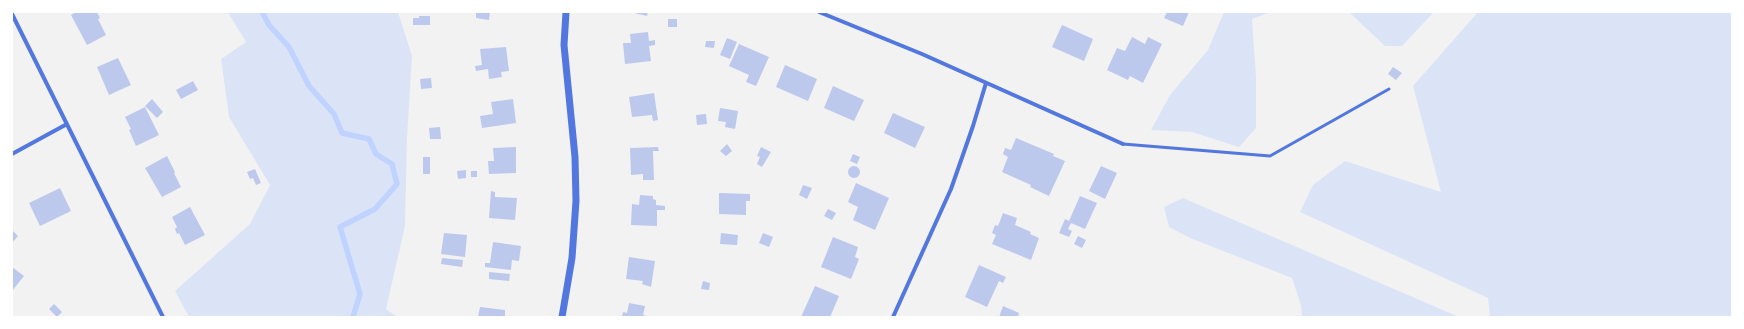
<!DOCTYPE html>
<style>
body{margin:0}
#map{position:relative;width:1744px;height:329px;overflow:hidden;background:#f2f2f2;font-family:"Roboto Serif",serif}
canvas{display:block}
.frame{position:absolute;inset:0;border:13px solid #fff;pointer-events:none}
</style>
<div id="map">
<canvas width="1744" height="329"></canvas>
<div class="frame"></div>
</div>
<script>
const ctx = document.querySelector('canvas').getContext('2d');
ctx.lineJoin = 'round';
function paint(path, color) {
  ctx.fillStyle = color;
  ctx.fill(path, 'evenodd');
}
function shape(rows) {
  const path = new Path2D();
  for (const r of rows) {
    if (r.length === 3) {
      path.moveTo(r[0] + r[2], r[1]);
      path.arc(r[0], r[1], r[2], 0, 2 * Math.PI);
      continue;
    }
    path.moveTo(r[0], r[1]);
    for (let i = 2; i < r.length; i += 2) path.lineTo(r[i], r[i + 1]);
  }
  return path;
}
function stroke(path, color, width, dash) {
  ctx.strokeStyle = color;
  ctx.lineWidth = width;
  ctx.lineCap = dash ? 'butt' : 'round';
  ctx.setLineDash(dash || []);
  ctx.stroke(path);
}
paint(shape([
 [218,12,398,12,412,56,407,138,405,226,386,309,397,317,189,317,175,291,250,224,270,185,229,117,221,59,246,42,229,14],
 [1224,12,1271,12,1252,19,1256,77,1256,128,1239,147,1192,132,1151,130,1170,95,1208,50],
 [1346,12,1434,12,1402,46,1385,46,1350,13],
 [1478,12,1732,12,1732,317,1490,317,1488,298,1300,212,1313,185,1345,161,1441,192,1413,86],
 [1183,198,1459,317,1302,317,1301,305,1292,278,1190,238,1169,227,1164,207]
]), '#dbe4f7');
stroke(shape([
 [262,12,269,25,289,47,309,86,334,114,342,133,369,139,376,154,392,164,397,184,375,209,340,227,360,294,353,317]
]), '#bfd3fe', 5.5);
paint(shape([
 [76,12,97,12,100,18,98,19,106,35,87,45,71,15],
 [476,12,490,12,489,20,476,18],
 [630,12,648,12,647,16],
 [1167,12,1189,12,1183,26,1164,18],
 [419,16,430,16,430,25,413,25,413,18,419,18],
 [668,19,677,19,677,27,668,27],
 [1062,25,1093,39,1084,61,1052,47],
 [648,32,649,41,655,40,655,45,649,46,651,61,625,64,623,43,631,43,630,34],
 [1132,37,1145,44,1148,37,1162,44,1143,83,1130,76,1128,80,1107,70,1117,48,1125,51],
 [727,38,737,42,730,59,720,55],
 [706,41,715,41,714,48,705,47],
 [739,44,769,57,756,86,746,82,749,75,729,66],
 [506,47,509,71,501,72,502,77,489,79,488,69,476,71,475,66,482,65,480,49],
 [118,58,131,85,109,95,97,67],
 [785,65,817,79,808,101,776,87],
 [1393,67,1402,73,1396,80,1388,74],
 [431,78,432,88,421,89,420,79],
 [193,81,198,90,181,99,176,90],
 [833,86,864,100,854,121,824,108],
 [654,93,658,120,653,121,652,115,632,117,629,97],
 [152,99,163,112,157,118,145,106],
 [513,99,516,123,482,128,480,116,493,114,491,102],
 [145,107,159,135,136,146,129,130,131,129,125,117],
 [720,108,738,111,735,129,725,127,726,122,718,121],
 [893,113,925,127,915,148,884,133],
 [706,114,707,124,697,125,696,115],
 [440,127,441,139,430,139,429,128],
 [1016,138,1054,154,1053,156,1065,161,1049,196,1030,187,1031,185,1002,172,1008,157,1003,154,1005,148,1011,150],
 [727,144,732,151,726,156,720,151],
 [516,147,516,173,489,174,488,161,494,161,493,148],
 [658,147,659,151,653,151,654,180,643,180,643,174,631,175,630,148],
 [761,147,771,152,762,167,757,164,760,157,757,156],
 [853,154,860,157,857,164,850,161],
 [167,156,175,172,174,173,181,187,162,197,145,168],
 [423,157,430,157,430,174,423,174],
 [1101,166,1117,173,1105,199,1089,191],
 [854,172,6],
 [255,169,261,183,256,185,253,178,250,179,247,172],
 [466,170,466,178,458,179,457,171],
 [471,171,477,171,477,177,471,177],
 [856,183,889,198,875,230,853,220,858,207,848,202],
 [803,185,812,188,807,199,799,195],
 [60,188,71,211,40,226,29,203],
 [491,191,495,192,495,197,517,198,515,220,489,218],
 [719,193,750,194,750,201,746,201,746,215,719,214],
 [640,195,653,196,653,199,656,200,656,205,665,206,665,210,657,210,657,226,631,225,632,204,639,205],
 [1080,196,1097,203,1085,229,1071,223,1068,229,1072,231,1069,237,1059,233,1065,219,1069,221],
 [190,207,205,235,185,245,179,233,177,234,175,229,177,227,172,217],
 [828,209,836,213,832,220,824,216],
 [1003,213,1017,218,1015,225,1031,232,1030,234,1039,238,1031,260,992,244,996,235,992,233,995,225,998,226],
 [12,230,18,236,12,243],
 [444,233,467,235,465,257,441,254],
 [721,233,738,235,737,245,720,244],
 [763,233,773,237,769,247,759,243],
 [1078,236,1086,240,1082,248,1074,244],
 [833,237,858,247,855,257,859,259,851,279,821,267],
 [493,242,521,246,519,261,512,260,511,270,485,267,485,263,490,263],
 [629,257,655,261,651,287,642,284,643,281,626,279],
 [442,258,463,260,462,267,441,264],
 [979,265,1006,277,1003,283,999,281,987,307,965,297],
 [12,267,24,276,12,291],
 [489,272,510,274,509,281,489,279],
 [703,281,710,283,709,290,701,289],
 [815,286,839,296,830,317,801,317],
 [629,303,645,306,643,315,650,317,622,317,623,312,627,313],
 [54,304,62,312,57,317,49,309],
 [1003,306,1019,313,1018,317,999,317],
 [480,307,505,310,505,317,478,317]
]), '#bdc9ec');
stroke(shape([
 [1123,144,1270,156,1389,89]
]), '#5277de', 3);
stroke(shape([
 [819,12,922,54,1123,144],
 [12,14,163,317],
 [12,154,67,124],
 [893,317,951,189,973,126,986,83]
]), '#5277de', 4);
stroke(shape([
 [562,317,572,258,576,201,575,157,564,45,566,12]
]), '#5277de', 7);
</script>
